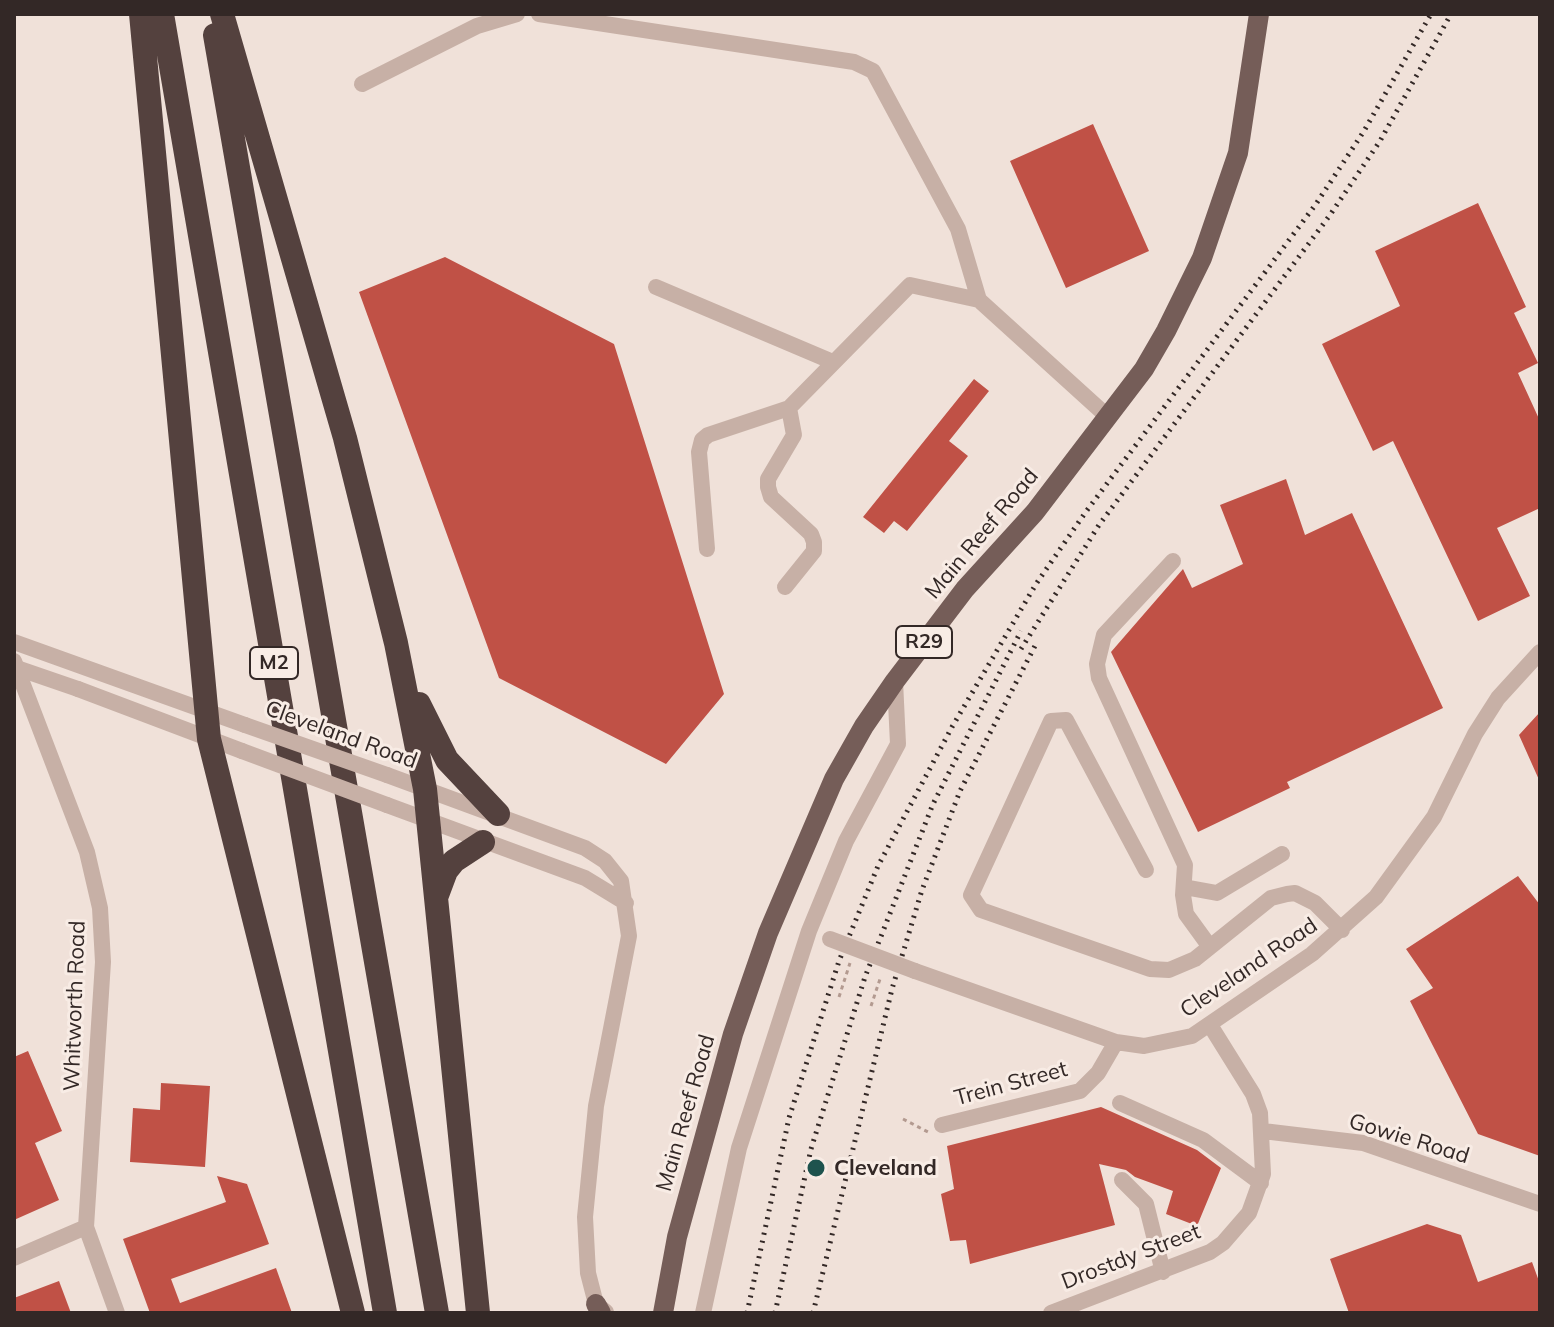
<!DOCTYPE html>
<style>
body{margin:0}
#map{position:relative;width:1554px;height:1327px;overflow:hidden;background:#f0e1d9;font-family:Mulish,sans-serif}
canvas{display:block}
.frame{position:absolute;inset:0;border:16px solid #332826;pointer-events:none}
</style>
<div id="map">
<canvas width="1554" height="1327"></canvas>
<div class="frame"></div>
</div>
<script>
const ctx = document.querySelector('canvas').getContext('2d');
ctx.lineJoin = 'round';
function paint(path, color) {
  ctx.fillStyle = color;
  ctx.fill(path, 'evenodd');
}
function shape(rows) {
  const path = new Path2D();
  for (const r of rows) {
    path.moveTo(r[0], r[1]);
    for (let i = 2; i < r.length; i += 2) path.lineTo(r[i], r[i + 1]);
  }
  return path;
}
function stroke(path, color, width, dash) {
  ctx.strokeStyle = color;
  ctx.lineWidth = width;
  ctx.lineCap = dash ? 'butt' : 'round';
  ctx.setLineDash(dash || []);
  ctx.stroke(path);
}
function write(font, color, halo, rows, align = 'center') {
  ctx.font = font + ' Mulish,sans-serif';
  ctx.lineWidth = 6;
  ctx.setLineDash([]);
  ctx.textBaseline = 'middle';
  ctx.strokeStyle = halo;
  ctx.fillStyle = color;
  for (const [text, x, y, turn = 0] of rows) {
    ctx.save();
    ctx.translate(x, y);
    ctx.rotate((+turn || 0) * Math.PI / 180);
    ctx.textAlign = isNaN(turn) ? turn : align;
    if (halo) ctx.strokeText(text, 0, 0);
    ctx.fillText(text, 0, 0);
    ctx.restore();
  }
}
paint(shape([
 [1093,124,1149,251,1066,288,1010,161],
 [1478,203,1526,307,1514,313,1538,363,1518,373,1540,421,1540,508,1497,528,1530,596,1478,621,1393,441,1373,451,1322,344,1400,306,1375,251],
 [445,257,614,344,724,694,666,764,499,678,359,292],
 [974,379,989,391,949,441,968,456,907,531,894,521,884,533,863,517],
 [1286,479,1305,535,1352,513,1443,708,1287,782,1290,788,1198,832,1111,652,1183,569,1192,588,1243,564,1220,505],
 [1540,712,1540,782,1519,735],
 [1518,876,1540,905,1540,1156,1478,1134,1410,1001,1433,988,1406,949],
 [28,1051,62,1131,35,1143,59,1200,14,1220,14,1057],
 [161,1083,210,1086,205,1167,130,1162,133,1108,160,1110],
 [1101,1107,1197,1150,1221,1168,1197,1226,1166,1214,1173,1191,1135,1177,1126,1170,1099,1164,1115,1225,970,1264,966,1240,950,1241,941,1194,954,1189,947,1146],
 [217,1176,247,1184,269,1244,171,1279,180,1303,276,1268,292,1313,150,1313,123,1239,226,1202],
 [1427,1224,1461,1235,1478,1282,1532,1262,1540,1284,1540,1313,1349,1313,1330,1259],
 [59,1281,71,1313,14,1313,14,1298]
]), '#c05146');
stroke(shape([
 [839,997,850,963],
 [871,1006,881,976],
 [903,1119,928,1132]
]), '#b39a90', 3, [4, 4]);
stroke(shape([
 [539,14,854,62,873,71,958,229,979,300],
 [362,84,477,26,517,14],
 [656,287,833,362],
 [707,549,699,452,702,440,708,435,789,408],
 [1173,561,1104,635,1097,664,1099,678,1185,865,1183,895,1186,914,1210,947],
 [785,587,814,551,814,542,811,534,771,497,768,487,768,479,794,435,789,408,910,285,979,300,1108,417],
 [14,642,245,725],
 [14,661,87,852,100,908,103,962,86,1227,117,1313],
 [78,689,242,751],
 [387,775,585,848,605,861,621,881,629,936,596,1106,585,1217,588,1273,596,1304,606,1312],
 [387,805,585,878,626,903],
 [1146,870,1066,720,1051,721,971,895,981,910,1150,969,1169,970,1195,959,1271,898,1287,894,1295,893,1315,903,1342,930],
 [1184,887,1217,893,1282,854],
 [915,971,1116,1042,1144,1046,1192,1036,1312,954,1376,897,1434,817,1475,734,1498,698,1540,652],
 [1120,1103,1203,1140,1261,1183],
 [942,1125,1080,1091,1098,1073,1116,1042],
 [1263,1131,1363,1143,1540,1204],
 [1122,1180,1146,1204,1163,1272],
 [14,1258,86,1227],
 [703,1313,739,1148,809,931,846,841,898,744,895,681],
 [1051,1313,1210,1252,1223,1243,1249,1213,1263,1174,1260,1113,1253,1094,1210,1025]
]), '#c7b0a6', 16);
stroke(shape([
 [596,1304,601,1313],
 [663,1313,677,1237,733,1034,768,933,834,779,864,726,895,681,965,589,1035,512,1144,369,1166,331,1202,258,1238,153,1259,14]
]), '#755d58', 20);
stroke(shape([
 [141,14,209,739,353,1313],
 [162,14,385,1313],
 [222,14,345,438,396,643,425,789,478,1313],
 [215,35,437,1313],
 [419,704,447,760,498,814],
 [437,895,446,871,454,861,483,842]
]), '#54413e', 24);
stroke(shape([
 [1021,649,1099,525,1330,215,1380,141,1451,14],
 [747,1313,789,1118,839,961,878,866,952,727,1036,584,1085,513,1316,204,1364,131,1431,14],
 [775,1313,811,1149,865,977,933,804,1021,631],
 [813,1313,892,989,922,890,960,791,1037,642]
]), '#332826', 5, [2, 6]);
stroke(shape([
 [14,667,78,689],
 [245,725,387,775],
 [242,751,387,805],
 [830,939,915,971]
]), '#c7b0a6', 16);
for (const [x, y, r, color] of [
 [816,1168,10,"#1e534e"]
]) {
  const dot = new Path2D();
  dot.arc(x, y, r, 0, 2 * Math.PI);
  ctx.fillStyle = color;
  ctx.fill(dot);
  stroke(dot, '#f8ece5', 3);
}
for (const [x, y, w] of [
 [924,642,56],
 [274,663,48]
]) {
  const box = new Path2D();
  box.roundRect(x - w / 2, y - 16, w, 32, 6);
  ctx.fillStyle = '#f8ece5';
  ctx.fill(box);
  stroke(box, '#332826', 2);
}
write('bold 20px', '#332826', null, [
 ["R29",924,642],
 ["M2",274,663]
]);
write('22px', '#332826', '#f8ece5', [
 ["Main Reef Road",982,534,-50],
 ["Cleveland Road",341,735,20],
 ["Cleveland Road",1249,968,-34],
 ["Whitworth Road",75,1006,-88],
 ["Trein Street",1011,1084,-15],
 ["Main Reef Road",686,1113,-74],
 ["Gowie Road",1409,1139,17],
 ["Drostdy Street",1131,1257,-21]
]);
write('bold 22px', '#332826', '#f8ece5', [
 ["Cleveland",834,1168]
], 'left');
</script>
